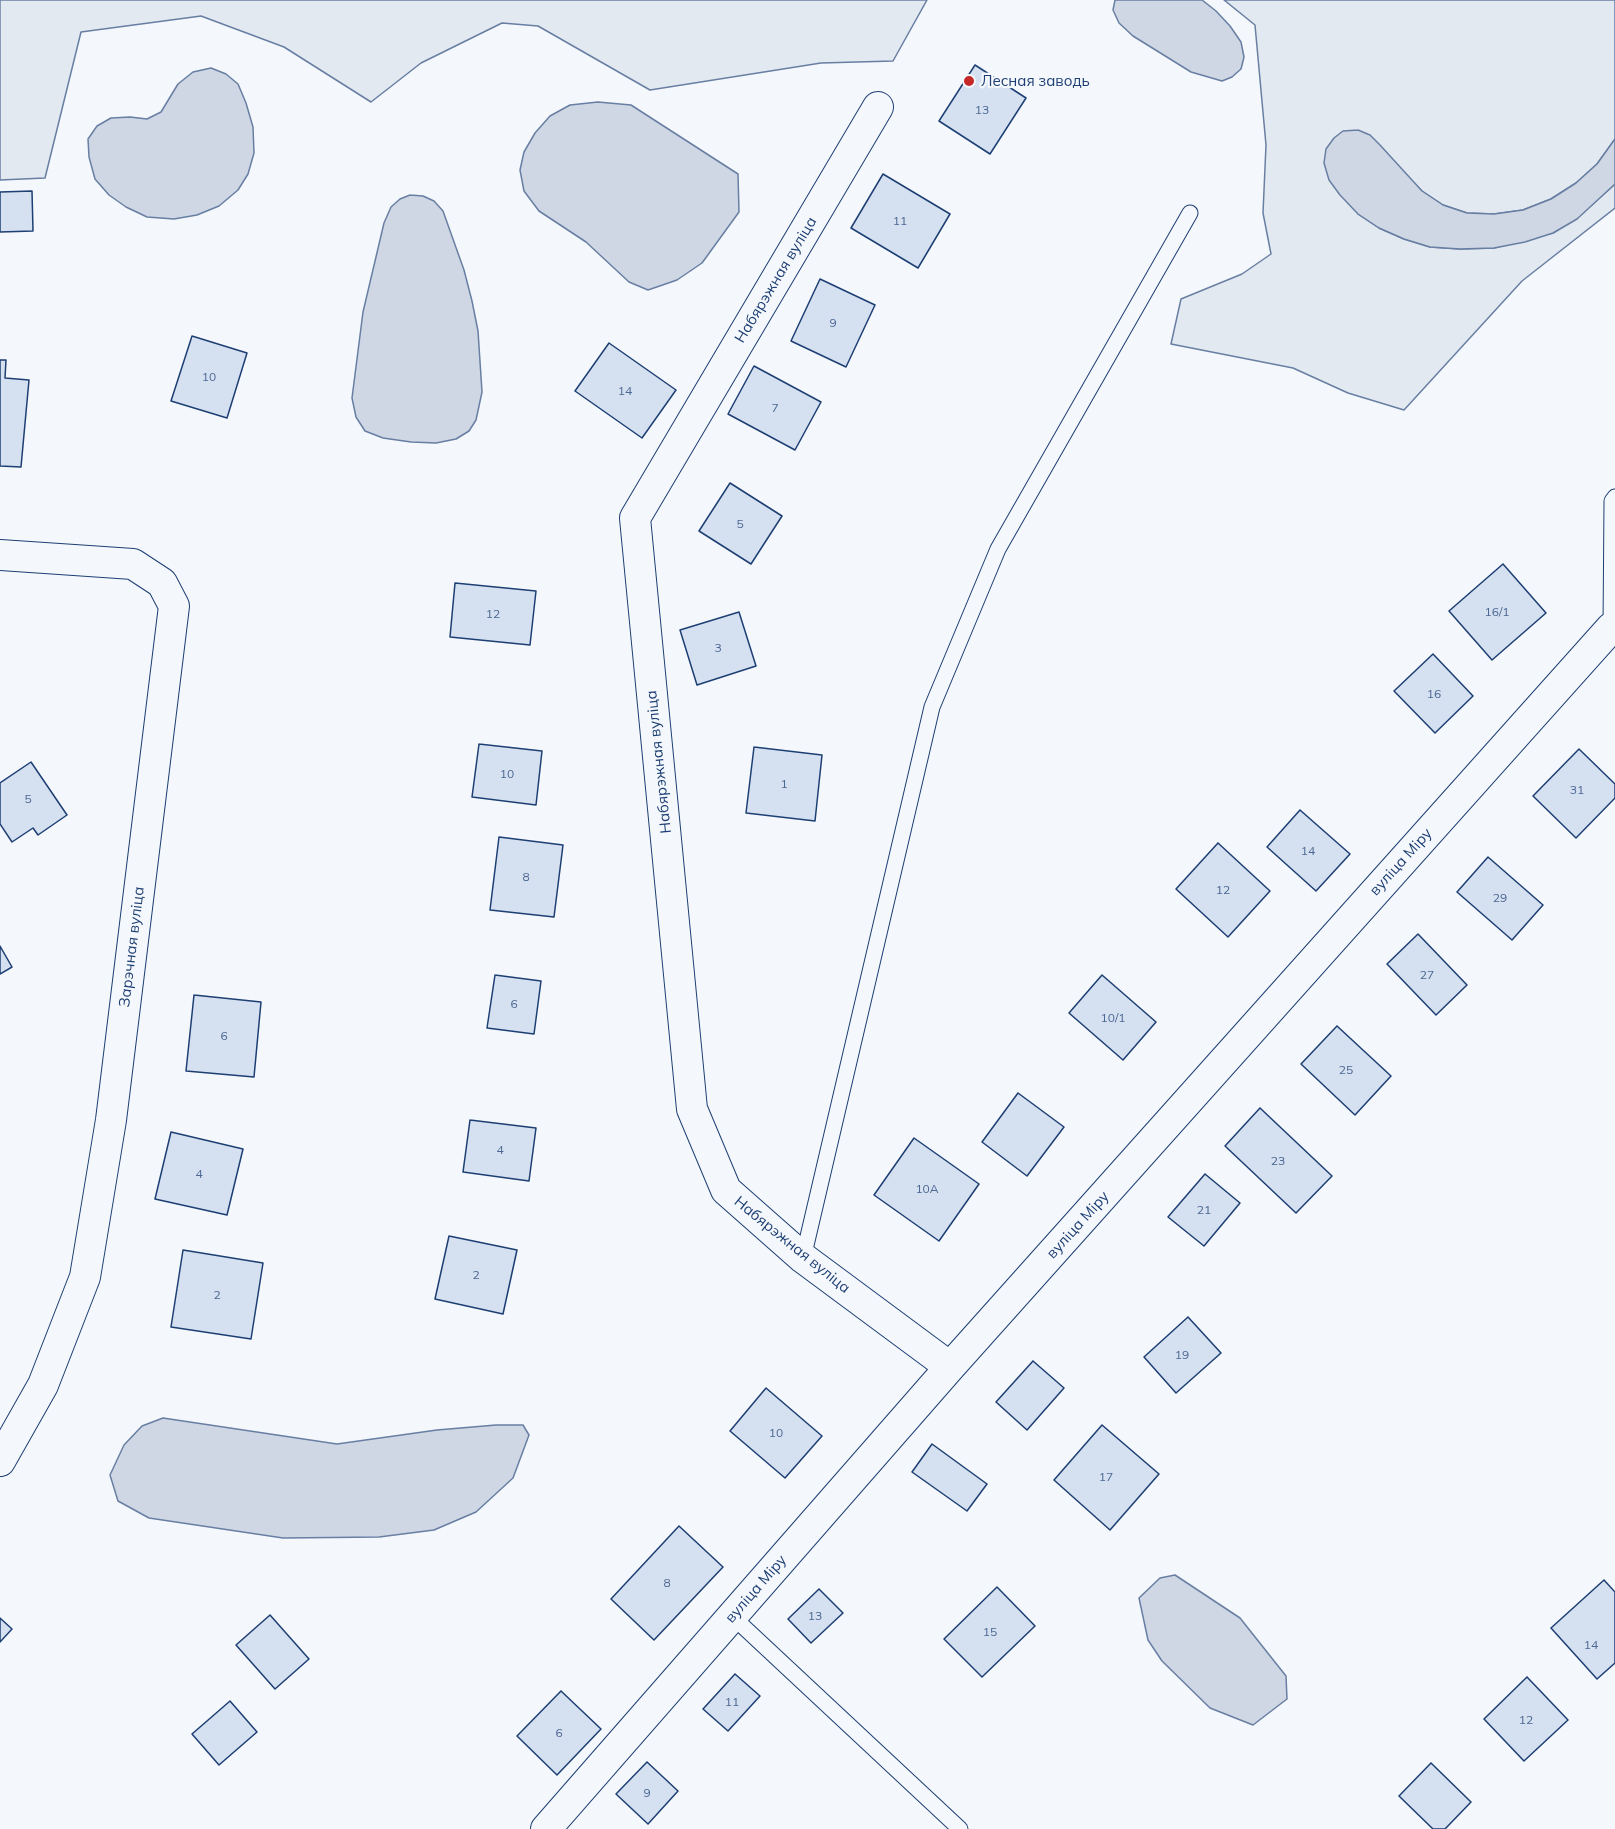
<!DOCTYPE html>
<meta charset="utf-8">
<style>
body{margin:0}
canvas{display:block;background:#f4f7fb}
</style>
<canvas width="1615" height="1829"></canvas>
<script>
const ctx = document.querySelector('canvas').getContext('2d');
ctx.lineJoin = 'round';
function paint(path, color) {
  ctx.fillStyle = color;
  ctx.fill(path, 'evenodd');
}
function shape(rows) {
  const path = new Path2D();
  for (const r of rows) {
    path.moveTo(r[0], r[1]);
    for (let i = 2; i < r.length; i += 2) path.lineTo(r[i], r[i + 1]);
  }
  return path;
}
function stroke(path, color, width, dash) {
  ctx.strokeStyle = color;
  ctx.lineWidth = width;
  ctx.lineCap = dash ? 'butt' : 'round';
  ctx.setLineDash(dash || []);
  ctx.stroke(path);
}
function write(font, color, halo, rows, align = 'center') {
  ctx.font = font + ' Mulish,sans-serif';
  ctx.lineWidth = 4.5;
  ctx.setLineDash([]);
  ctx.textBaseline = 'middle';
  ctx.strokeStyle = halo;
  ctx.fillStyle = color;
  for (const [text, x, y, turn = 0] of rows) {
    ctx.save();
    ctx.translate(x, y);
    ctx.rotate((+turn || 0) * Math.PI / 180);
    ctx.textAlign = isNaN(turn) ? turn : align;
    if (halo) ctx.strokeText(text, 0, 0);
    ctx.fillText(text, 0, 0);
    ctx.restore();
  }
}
const green = shape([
 [0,0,927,0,893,61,821,63,650,90,538,26,502,23,421,63,371,102,284,47,201,16,81,32,45,178,0,180,0,0],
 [1224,0,1615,0,1615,139,1597,164,1576,183,1551,199,1523,210,1494,214,1467,213,1443,205,1422,191,1402,171,1358,214,1379,228,1404,239,1430,247,1460,249,1494,248,1553,233,1577,218,1615,184,1615,208,1522,281,1404,410,1348,393,1293,368,1171,344,1181,299,1242,274,1271,254,1263,213,1266,145,1255,25,1224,0]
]);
paint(green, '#e3e9f0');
stroke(green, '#687fa3', 1.5);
const water = shape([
 [1115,0,1202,0,1216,11,1230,26,1241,42,1244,57,1241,69,1232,77,1222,81,1191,72,1133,36,1119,23,1113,10,1115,0],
 [211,68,226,74,238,84,246,103,253,127,254,153,248,174,238,190,219,206,197,215,174,219,147,217,126,207,109,195,95,179,89,157,88,139,97,126,111,118,130,117,147,119,161,112,178,84,193,72,211,68],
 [598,102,631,105,738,174,739,212,702,263,677,280,648,290,629,282,586,242,539,211,524,191,520,170,524,152,535,133,550,116,570,105,598,102],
 [1358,130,1370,135,1380,145,1422,191,1443,205,1467,213,1494,214,1523,210,1551,199,1576,183,1597,164,1615,139,1615,184,1577,219,1553,233,1525,242,1494,248,1460,249,1430,247,1404,239,1379,228,1358,214,1340,195,1329,180,1324,163,1326,149,1334,138,1343,131,1358,130],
 [410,195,423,196,434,201,443,211,464,270,472,301,478,331,482,392,476,420,469,431,456,439,436,443,411,442,383,438,365,431,356,417,352,398,363,312,384,223,391,207,400,199,410,195],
 [163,1418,337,1444,437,1430,496,1425,523,1425,529,1435,513,1478,476,1512,434,1530,379,1537,283,1538,149,1518,118,1501,110,1475,124,1445,142,1426,163,1418],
 [1175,1575,1240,1618,1286,1676,1287,1699,1253,1725,1210,1708,1162,1661,1148,1640,1139,1598,1160,1578,1175,1575]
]);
paint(water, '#cfd7e4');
stroke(water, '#687fa3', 1.5);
const building = shape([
 [975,65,1026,98,990,154,939,121,975,65],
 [883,174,950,214,918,268,851,228,883,174],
 [32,191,33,231,0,232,0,192,32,191],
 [820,279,875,305,846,367,791,341,820,279],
 [192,336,247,353,227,418,171,401,192,336],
 [609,343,676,390,642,438,575,391,609,343],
 [0,360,6,360,5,378,29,380,21,467,0,466,0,360],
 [754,366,821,402,795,450,728,414,754,366],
 [730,483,782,516,751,564,699,531,730,483],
 [1503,564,1546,613,1492,660,1449,611,1503,564],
 [455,583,536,591,530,645,450,637,455,583],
 [739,612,756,666,697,685,680,630,739,612],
 [1433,654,1473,696,1435,733,1394,691,1433,654],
 [479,744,542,751,536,805,472,797,479,744],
 [754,747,822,755,815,821,746,813,754,747],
 [1579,749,1615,784,1615,798,1576,838,1533,796,1579,749],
 [31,762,67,815,38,835,33,828,12,842,0,824,0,783,31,762],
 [1300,810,1350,854,1316,891,1267,847,1300,810],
 [499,837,563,845,554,917,490,910,499,837],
 [1218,843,1270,891,1228,937,1176,889,1218,843],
 [1488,857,1543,905,1512,940,1457,892,1488,857],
 [1418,934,1467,985,1436,1015,1387,964,1418,934],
 [0,946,12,967,0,974,0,946],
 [495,975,541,981,534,1034,487,1028,495,975],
 [1102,975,1156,1022,1123,1060,1069,1013,1102,975],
 [194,995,261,1002,254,1077,186,1071,194,995],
 [1337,1026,1391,1076,1355,1115,1301,1064,1337,1026],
 [1018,1093,1064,1127,1027,1176,982,1142,1018,1093],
 [1260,1108,1332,1176,1296,1213,1225,1146,1260,1108],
 [470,1120,536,1128,529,1181,463,1172,470,1120],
 [171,1132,243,1149,227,1215,155,1199,171,1132],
 [914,1138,979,1184,939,1241,874,1195,914,1138],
 [1205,1174,1240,1203,1204,1246,1168,1217,1205,1174],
 [449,1236,517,1250,503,1314,435,1299,449,1236],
 [183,1250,263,1263,251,1339,171,1327,183,1250],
 [1188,1317,1221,1353,1176,1393,1144,1357,1188,1317],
 [1033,1361,1064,1388,1027,1430,996,1402,1033,1361],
 [766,1388,822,1436,785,1478,730,1431,766,1388],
 [1102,1425,1159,1474,1110,1530,1054,1480,1102,1425],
 [932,1444,987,1484,967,1511,912,1472,932,1444],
 [679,1526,723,1567,654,1640,611,1599,679,1526],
 [1604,1580,1615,1592,1615,1663,1597,1679,1551,1628,1604,1580],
 [997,1587,1035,1626,982,1677,944,1639,997,1587],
 [819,1589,843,1613,811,1643,788,1619,819,1589],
 [270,1615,309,1659,275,1689,236,1645,270,1615],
 [0,1618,12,1629,0,1642,0,1618],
 [735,1674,760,1696,728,1731,703,1709,735,1674],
 [1527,1677,1568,1720,1524,1761,1484,1719,1527,1677],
 [561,1691,601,1729,557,1775,517,1736,561,1691],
 [230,1701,257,1732,219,1765,192,1734,230,1701],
 [647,1762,678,1791,648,1824,616,1794,647,1762],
 [1431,1763,1471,1802,1445,1829,1433,1829,1399,1796,1431,1763]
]);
paint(building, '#d5e0f0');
stroke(building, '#1d3f73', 1.5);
const service = shape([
 [1611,628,1612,501,1615,497],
 [803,1258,932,707,998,549,1190,213],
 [733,1617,960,1829]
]);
const minor = shape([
 [878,107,635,518,692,1109,726,1190,803,1258,950,1367],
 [0,555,133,564,162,583,174,606,111,1120,85,1277,43,1385,0,1461],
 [546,1829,950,1367,1611,628,1615,628]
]);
stroke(service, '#1d3f73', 17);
stroke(minor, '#1d3f73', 32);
stroke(service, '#f4f7fb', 15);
stroke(minor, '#f4f7fb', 30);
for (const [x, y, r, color] of [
 [969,81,6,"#c62828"]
]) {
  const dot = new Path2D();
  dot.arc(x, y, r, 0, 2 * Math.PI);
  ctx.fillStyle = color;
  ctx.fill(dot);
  stroke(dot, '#f4f7fb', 2);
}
write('12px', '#4b6792', null, [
 ["13",982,110],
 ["11",900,221],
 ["9",833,323],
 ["10",209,377],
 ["14",625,391],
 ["7",775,408],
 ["5",740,524],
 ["16/1",1497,612],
 ["12",493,614],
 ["3",718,648],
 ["16",1434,694],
 ["10",507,774],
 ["1",784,784],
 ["31",1577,790],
 ["5",28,799],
 ["14",1308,851],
 ["8",526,877],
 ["12",1223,890],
 ["29",1500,898],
 ["27",1427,975],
 ["6",514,1004],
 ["10/1",1113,1018],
 ["6",224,1036],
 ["25",1346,1070],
 ["4",500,1150],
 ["23",1278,1161],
 ["4",199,1174],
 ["10А",927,1189],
 ["21",1204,1210],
 ["2",476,1275],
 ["2",217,1295],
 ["19",1182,1355],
 ["10",776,1433],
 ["17",1106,1477],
 ["8",667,1583],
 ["13",815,1616],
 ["15",990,1632],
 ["14",1591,1645],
 ["11",732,1702],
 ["12",1526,1720],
 ["6",559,1733],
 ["9",647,1793]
]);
write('15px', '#1d3f73', '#f4f7fb', [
 ["Лесная заводь",981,81]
], 'left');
write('15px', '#1d3f73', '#f4f7fb', [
 ["Набярэжная вуліца",776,280,-59],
 ["Набярэжная вуліца",659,762,-96],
 ["вуліца Міру",1401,862,-48],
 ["Зарэчная вуліца",132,947,-83],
 ["вуліца Міру",1078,1225,-48],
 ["Набярэжная вуліца",792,1245,39],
 ["вуліца Міру",756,1589,-49]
]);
</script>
